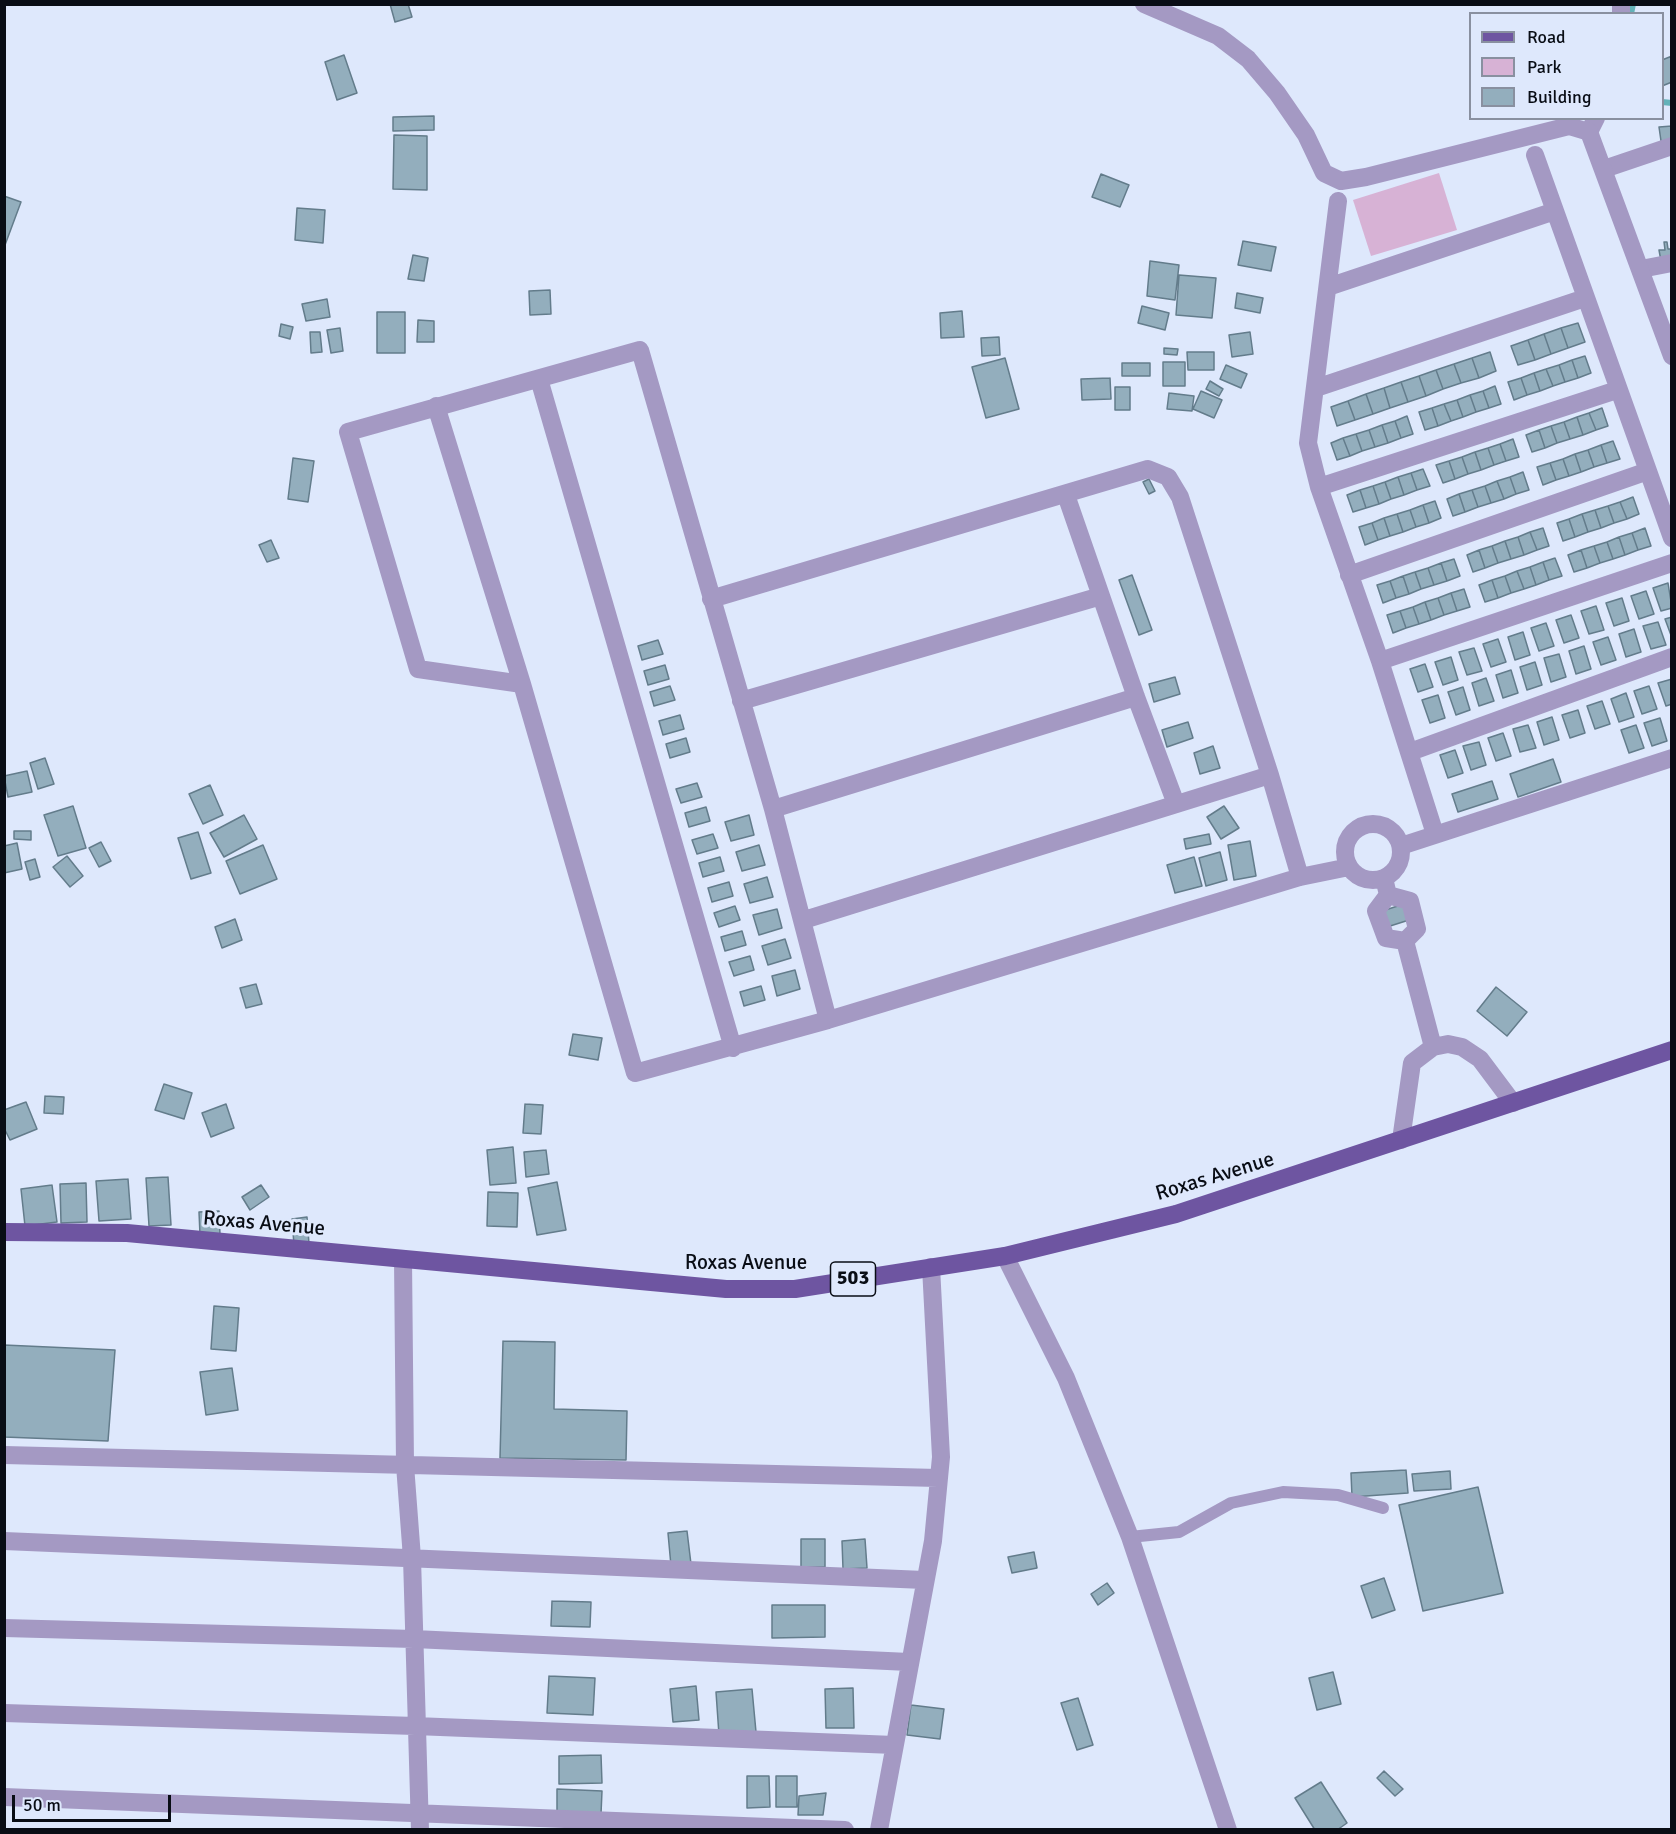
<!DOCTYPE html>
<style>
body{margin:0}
#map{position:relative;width:1676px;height:1834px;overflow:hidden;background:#dee8fc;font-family:Signika,sans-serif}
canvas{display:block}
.frame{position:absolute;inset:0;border:6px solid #090d15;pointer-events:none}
.legend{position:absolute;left:1469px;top:12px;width:195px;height:108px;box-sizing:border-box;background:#dee8fc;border:2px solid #8990a0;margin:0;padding:8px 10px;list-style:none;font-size:18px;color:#090d15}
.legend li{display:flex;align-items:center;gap:12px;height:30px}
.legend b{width:30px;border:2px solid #8990a0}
.scale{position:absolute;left:12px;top:1795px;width:159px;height:27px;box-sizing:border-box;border:3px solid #090d15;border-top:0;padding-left:8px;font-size:18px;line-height:21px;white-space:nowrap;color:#090d15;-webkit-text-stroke:4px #dee8fc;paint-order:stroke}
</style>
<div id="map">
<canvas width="1676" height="1834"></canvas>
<div class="frame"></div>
<ul class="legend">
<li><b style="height:8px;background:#6e55a1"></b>Road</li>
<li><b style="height:16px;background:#d7b2d5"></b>Park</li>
<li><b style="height:16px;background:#93aebd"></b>Building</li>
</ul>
<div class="scale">50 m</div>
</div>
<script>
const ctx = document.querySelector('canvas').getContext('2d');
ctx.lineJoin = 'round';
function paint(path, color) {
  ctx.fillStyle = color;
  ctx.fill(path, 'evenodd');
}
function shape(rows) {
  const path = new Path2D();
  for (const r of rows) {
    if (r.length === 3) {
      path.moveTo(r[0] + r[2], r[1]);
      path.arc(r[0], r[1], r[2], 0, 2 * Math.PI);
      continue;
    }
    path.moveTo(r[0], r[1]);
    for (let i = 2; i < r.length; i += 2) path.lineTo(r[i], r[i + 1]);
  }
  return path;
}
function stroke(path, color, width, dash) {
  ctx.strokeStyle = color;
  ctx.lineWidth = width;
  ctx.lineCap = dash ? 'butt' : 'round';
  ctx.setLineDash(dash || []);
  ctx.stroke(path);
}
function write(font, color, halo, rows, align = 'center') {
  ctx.font = font + ' Signika,sans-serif';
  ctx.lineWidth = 6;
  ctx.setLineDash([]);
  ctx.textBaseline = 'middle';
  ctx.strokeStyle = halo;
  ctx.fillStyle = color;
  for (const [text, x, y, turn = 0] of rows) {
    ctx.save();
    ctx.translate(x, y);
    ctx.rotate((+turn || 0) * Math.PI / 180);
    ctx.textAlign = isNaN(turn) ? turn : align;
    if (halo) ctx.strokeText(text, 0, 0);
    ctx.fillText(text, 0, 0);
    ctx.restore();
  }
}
paint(shape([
 [1439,173,1457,230,1371,256,1353,200]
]), '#d7b2d5');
stroke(shape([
 [1631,14,1633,4],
 [1662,102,1672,103]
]), '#63b2b9', 6);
const building = shape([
 [390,4,408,4,412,17,395,22,390,4],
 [344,55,357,93,337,100,325,62,344,55],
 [1672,56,1672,82,1662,86,1662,60,1672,56],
 [434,116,434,130,393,131,393,117,434,116],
 [1672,126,1672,140,1661,141,1659,127,1672,126],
 [394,135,427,136,427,190,393,189,394,135],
 [1101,174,1129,185,1120,207,1092,197,1101,174],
 [4,196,21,202,5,245,4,245,4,196],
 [297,208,325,210,323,243,295,240,297,208],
 [1243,241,1276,247,1271,271,1238,265,1243,241],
 [1664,242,1667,242,1668,249,1672,249,1672,259,1661,261,1659,250,1665,250,1664,242],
 [413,255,428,258,424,281,408,279,413,255],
 [1150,261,1179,265,1175,300,1147,296,1150,261],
 [1179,275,1216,278,1212,318,1176,315,1179,275],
 [550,290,551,314,530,315,529,291,550,290],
 [1237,293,1263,298,1260,313,1235,308,1237,293],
 [327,299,330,317,306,321,302,304,327,299],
 [1142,306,1169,313,1165,330,1138,323,1142,306],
 [962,311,964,337,941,338,940,313,962,311],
 [377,312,405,312,405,353,377,353,377,312],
 [418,320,434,321,434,342,417,342,418,320],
 [1578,323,1585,342,1568,348,1561,328,1578,323],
 [281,324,293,327,290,339,279,336,281,324],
 [340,328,343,351,331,353,327,330,340,328],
 [1561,328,1568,348,1551,354,1544,334,1561,328],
 [310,332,320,332,322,352,311,353,310,332],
 [1250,332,1253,354,1232,357,1229,335,1250,332],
 [1544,334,1551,354,1535,360,1528,340,1544,334],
 [999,337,1000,355,982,356,981,338,999,337],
 [1528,340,1535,360,1518,365,1511,346,1528,340],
 [1164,348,1178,349,1177,355,1164,354,1164,348],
 [1187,352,1214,352,1214,370,1188,370,1187,352],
 [1490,352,1496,371,1479,378,1472,358,1490,352],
 [1585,356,1591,373,1578,378,1572,360,1585,356],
 [1005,358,1019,409,986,418,972,367,1005,358],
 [1472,358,1479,378,1461,383,1454,364,1472,358],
 [1572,360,1578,378,1565,382,1559,365,1572,360],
 [1163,362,1185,362,1185,386,1163,386,1163,362],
 [1122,363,1150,363,1150,376,1122,376,1122,363],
 [1454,364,1461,383,1443,389,1436,370,1454,364],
 [1226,365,1247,374,1241,388,1220,379,1226,365],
 [1559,365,1565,382,1553,386,1546,369,1559,365],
 [1546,369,1553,386,1540,391,1534,373,1546,369],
 [1436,370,1443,389,1426,396,1419,376,1436,370],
 [1534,373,1540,391,1527,395,1521,378,1534,373],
 [1419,376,1426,396,1408,402,1401,382,1419,376],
 [1110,378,1111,399,1082,400,1081,379,1110,378],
 [1521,378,1527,395,1514,400,1508,382,1521,378],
 [1210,381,1223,389,1219,396,1206,389,1210,381],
 [1401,382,1408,402,1390,408,1384,388,1401,382],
 [1495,386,1501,404,1489,408,1483,391,1495,386],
 [1115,387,1130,387,1130,410,1115,410,1115,387],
 [1384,388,1390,408,1373,414,1366,394,1384,388],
 [1201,391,1222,400,1214,418,1193,409,1201,391],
 [1483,391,1489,408,1476,412,1470,395,1483,391],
 [1169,393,1194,396,1192,411,1167,409,1169,393],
 [1366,394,1373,414,1355,420,1348,401,1366,394],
 [1470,395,1476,412,1463,417,1457,400,1470,395],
 [1457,400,1463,417,1451,421,1444,404,1457,400],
 [1348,401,1355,420,1337,426,1331,407,1348,401],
 [1444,404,1451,421,1438,426,1432,408,1444,404],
 [1432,408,1438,426,1425,430,1419,412,1432,408],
 [1602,408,1608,426,1596,430,1589,413,1602,408],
 [1589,413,1596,430,1583,435,1577,417,1589,413],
 [1407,416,1413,434,1401,438,1395,421,1407,416],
 [1577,417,1583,435,1570,439,1564,422,1577,417],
 [1395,421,1401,438,1388,443,1382,425,1395,421],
 [1564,422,1570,439,1557,443,1551,426,1564,422],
 [1382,425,1388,443,1375,447,1369,430,1382,425],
 [1551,426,1557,443,1545,448,1539,430,1551,426],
 [1369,430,1375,447,1362,451,1356,434,1369,430],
 [1539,430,1545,448,1532,452,1526,435,1539,430],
 [1356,434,1362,451,1350,456,1343,438,1356,434],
 [1343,438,1350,456,1337,460,1331,443,1343,438],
 [1513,439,1519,457,1506,461,1500,444,1513,439],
 [1613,441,1620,459,1607,463,1601,445,1613,441],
 [1500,444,1506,461,1494,465,1488,448,1500,444],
 [1601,445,1607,463,1594,467,1588,450,1601,445],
 [1488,448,1494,465,1481,470,1475,452,1488,448],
 [1588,450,1594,467,1581,472,1575,454,1588,450],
 [1475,452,1481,470,1468,474,1462,457,1475,452],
 [1575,454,1581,472,1569,476,1563,459,1575,454],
 [1462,457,1468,474,1455,479,1449,461,1462,457],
 [293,458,314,461,308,502,288,499,293,458],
 [1563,459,1569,476,1556,480,1550,463,1563,459],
 [1449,461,1455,479,1443,483,1436,465,1449,461],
 [1550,463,1556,480,1543,485,1537,467,1550,463],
 [1423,469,1430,486,1417,490,1411,473,1423,469],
 [1523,472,1529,490,1516,494,1510,477,1523,472],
 [1411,473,1417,490,1404,495,1398,477,1411,473],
 [1398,477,1404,495,1391,499,1385,482,1398,477],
 [1510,477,1516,494,1504,499,1497,481,1510,477],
 [1149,479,1155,491,1149,494,1143,482,1149,479],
 [1497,481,1504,499,1491,503,1485,486,1497,481],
 [1385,482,1391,499,1379,504,1373,486,1385,482],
 [1373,486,1379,504,1366,508,1360,490,1373,486],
 [1485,486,1491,503,1478,507,1472,490,1485,486],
 [1360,490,1366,508,1353,512,1347,495,1360,490],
 [1472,490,1478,507,1465,512,1459,494,1472,490],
 [1459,494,1465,512,1453,516,1447,499,1459,494],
 [1633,497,1639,514,1627,519,1620,502,1633,497],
 [1435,501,1441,518,1429,523,1423,505,1435,501],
 [1620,502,1627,519,1614,523,1608,506,1620,502],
 [1423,505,1429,523,1416,527,1410,510,1423,505],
 [1608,506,1614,523,1601,528,1595,510,1608,506],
 [1410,510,1416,527,1403,532,1397,514,1410,510],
 [1595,510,1601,528,1588,532,1582,514,1595,510],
 [1397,514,1403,532,1390,536,1384,518,1397,514],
 [1582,514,1588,532,1575,537,1569,519,1582,514],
 [1384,518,1390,536,1378,540,1372,523,1384,518],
 [1569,519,1575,537,1563,541,1557,523,1569,519],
 [1372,523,1378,540,1365,545,1359,527,1372,523],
 [1543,528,1549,546,1537,550,1530,532,1543,528],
 [1645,528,1651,546,1638,550,1632,533,1645,528],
 [1530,532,1537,550,1524,555,1518,537,1530,532],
 [1632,533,1638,550,1625,555,1619,537,1632,533],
 [1518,537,1524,555,1511,559,1505,541,1518,537],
 [1619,537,1625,555,1613,559,1607,542,1619,537],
 [271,540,279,558,267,562,259,545,271,540],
 [1505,541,1511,559,1498,563,1492,546,1505,541],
 [1607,542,1613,559,1600,563,1594,546,1607,542],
 [1492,546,1498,563,1485,568,1479,550,1492,546],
 [1594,546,1600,563,1587,568,1581,550,1594,546],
 [1479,550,1485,568,1473,572,1467,555,1479,550],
 [1581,550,1587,568,1574,572,1568,555,1581,550],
 [1555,558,1562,576,1549,580,1543,562,1555,558],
 [1454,559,1460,576,1447,581,1441,563,1454,559],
 [1543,562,1549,580,1536,585,1530,567,1543,562],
 [1441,563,1447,581,1434,585,1428,568,1441,563],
 [1530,567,1536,585,1524,589,1517,571,1530,567],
 [1428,568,1434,585,1421,589,1415,572,1428,568],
 [1517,571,1524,589,1511,593,1505,576,1517,571],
 [1415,572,1421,589,1409,594,1403,576,1415,572],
 [1132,575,1152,630,1139,635,1119,580,1132,575],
 [1403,576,1409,594,1396,598,1390,581,1403,576],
 [1505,576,1511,593,1498,598,1492,580,1505,576],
 [1492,580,1498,598,1485,602,1479,585,1492,580],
 [1390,581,1396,598,1383,603,1377,585,1390,581],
 [1668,583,1672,608,1661,611,1653,588,1668,583],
 [1464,589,1470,607,1457,611,1451,593,1464,589],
 [1646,591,1654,614,1639,619,1631,596,1646,591],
 [1451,593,1457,611,1444,615,1438,598,1451,593],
 [1438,598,1444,615,1431,620,1425,602,1438,598],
 [1622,598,1629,621,1614,626,1606,603,1622,598],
 [1425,602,1431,620,1419,624,1413,607,1425,602],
 [1596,606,1604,630,1589,634,1581,611,1596,606],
 [1413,607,1419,624,1406,628,1400,611,1413,607],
 [1400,611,1406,628,1393,633,1387,615,1400,611],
 [1571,615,1579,638,1564,643,1556,620,1571,615],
 [1672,617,1672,638,1665,619,1672,617],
 [1658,622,1666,645,1651,649,1643,626,1658,622],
 [1546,623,1554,646,1539,651,1531,628,1546,623],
 [1634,629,1641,652,1626,657,1619,634,1634,629],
 [1523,632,1530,655,1515,660,1508,637,1523,632],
 [1608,637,1616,660,1601,665,1593,642,1608,637],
 [1498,639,1506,662,1491,667,1483,644,1498,639],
 [658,640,663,654,642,660,638,646,658,640],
 [1584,646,1591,669,1576,674,1569,651,1584,646],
 [1474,648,1482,671,1467,675,1459,652,1474,648],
 [1559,654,1566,677,1551,682,1544,658,1559,654],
 [1451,657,1458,680,1443,685,1435,662,1451,657],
 [1535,662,1542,685,1527,690,1520,667,1535,662],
 [1425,664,1433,687,1418,692,1410,669,1425,664],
 [665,665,669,679,648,685,644,671,665,665],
 [1511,670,1518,693,1503,698,1496,675,1511,670],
 [1175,677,1180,694,1154,702,1149,684,1175,677],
 [1486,678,1494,701,1479,706,1472,683,1486,678],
 [1672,679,1672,704,1666,706,1658,683,1672,679],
 [670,686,675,700,654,706,650,692,670,686],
 [1649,686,1657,709,1642,714,1634,691,1649,686],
 [1463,687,1470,710,1456,715,1448,692,1463,687],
 [1626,693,1634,717,1619,722,1611,699,1626,693],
 [1438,695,1445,718,1430,723,1422,700,1438,695],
 [1602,701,1610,724,1595,729,1587,706,1602,701],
 [1578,710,1585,733,1570,738,1562,715,1578,710],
 [680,715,684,729,663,735,659,721,680,715],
 [1552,717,1559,740,1544,745,1537,722,1552,717],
 [1660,718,1667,741,1652,746,1644,723,1660,718],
 [1188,722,1193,738,1167,747,1162,730,1188,722],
 [1528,725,1536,748,1520,752,1513,729,1528,725],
 [1636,725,1644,748,1629,753,1621,730,1636,725],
 [1503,733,1511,756,1496,761,1488,738,1503,733],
 [686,738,690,752,670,758,666,744,686,738],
 [1479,742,1486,765,1471,770,1463,746,1479,742],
 [1213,746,1220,768,1200,774,1194,753,1213,746],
 [1455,750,1463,773,1448,778,1440,755,1455,750],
 [45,758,54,784,38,789,30,763,45,758],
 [1553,759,1561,782,1518,797,1510,774,1553,759],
 [27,771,32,792,8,797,4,776,27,771],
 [1492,781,1498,799,1458,812,1452,794,1492,781],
 [697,783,702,797,681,803,676,789,697,783],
 [210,785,223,815,203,824,189,794,210,785],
 [73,806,86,848,58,856,44,815,73,806],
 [1224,806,1239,828,1221,839,1207,817,1224,806],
 [706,807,710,821,689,827,685,813,706,807],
 [244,815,257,839,224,857,210,833,244,815],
 [749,815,754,835,731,841,725,822,749,815],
 [14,831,31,831,31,840,14,839,14,831],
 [198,832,211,873,191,879,178,838,198,832],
 [713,834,718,848,697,854,692,840,713,834],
 [1209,834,1211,844,1186,849,1184,839,1209,834],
 [1250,841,1256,876,1234,880,1228,845,1250,841],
 [101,842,111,861,99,867,89,848,101,842],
 [17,843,22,869,4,873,4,846,17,843],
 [263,845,277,879,240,894,226,861,263,845],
 [759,845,765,865,742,871,736,852,759,845],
 [1220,852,1227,880,1206,886,1199,858,1220,852],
 [67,856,83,876,70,887,53,867,67,856],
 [720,857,724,871,703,877,699,863,720,857],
 [1194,857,1202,886,1175,893,1167,865,1194,857],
 [35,859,40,877,30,880,25,862,35,859],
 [767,877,773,897,750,903,744,884,767,877],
 [729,882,733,896,712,902,708,888,729,882],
 [1404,904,1409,920,1387,927,1382,911,1404,904],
 [735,906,740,920,719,927,714,913,735,906],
 [777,909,782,928,759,935,753,915,777,909],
 [235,919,242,940,222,948,215,927,235,919],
 [742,931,746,945,725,951,721,937,742,931],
 [785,939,791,958,768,965,762,946,785,939],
 [750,956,754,970,734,976,729,962,750,956],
 [795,970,800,989,777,996,772,976,795,970],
 [256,984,262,1004,246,1008,240,988,256,984],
 [761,986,765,1000,744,1006,740,992,761,986],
 [1496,987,1527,1012,1507,1036,1477,1011,1496,987],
 [573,1034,602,1038,598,1060,569,1055,573,1034],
 [164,1084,192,1093,184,1119,155,1110,164,1084],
 [45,1096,64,1097,63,1114,44,1113,45,1096],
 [26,1102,37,1129,10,1140,4,1128,4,1110,26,1102],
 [226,1104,234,1128,211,1137,202,1113,226,1104],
 [525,1104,543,1105,541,1134,523,1133,525,1104],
 [513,1147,516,1183,490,1185,487,1150,513,1147],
 [546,1150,549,1174,526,1177,524,1152,546,1150],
 [168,1177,171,1225,149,1226,146,1178,168,1177],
 [128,1179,131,1219,99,1221,96,1181,128,1179],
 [557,1182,566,1230,537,1235,528,1188,557,1182],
 [86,1183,87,1222,61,1223,60,1184,86,1183],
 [52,1185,57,1222,25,1226,21,1189,52,1185],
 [261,1185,269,1197,250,1210,242,1197,261,1185],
 [488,1192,518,1193,517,1227,487,1226,488,1192],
 [219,1211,220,1235,200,1235,199,1212,219,1211],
 [307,1217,309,1244,294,1245,292,1219,307,1217],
 [214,1306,239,1308,236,1351,211,1349,214,1306],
 [503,1341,555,1342,554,1409,627,1411,626,1460,500,1458,503,1341],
 [4,1345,115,1350,108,1441,4,1437,4,1345],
 [232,1368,238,1410,206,1415,200,1372,232,1368],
 [1406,1470,1408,1493,1352,1497,1351,1473,1406,1470],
 [1450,1471,1451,1489,1414,1491,1412,1474,1450,1471],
 [1478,1487,1503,1593,1423,1611,1399,1505,1478,1487],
 [687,1531,691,1564,671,1566,668,1533,687,1531],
 [801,1539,825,1539,825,1567,801,1567,801,1539],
 [865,1539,867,1568,843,1569,842,1541,865,1539],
 [1034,1552,1037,1568,1012,1573,1008,1557,1034,1552],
 [1384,1578,1395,1610,1372,1618,1361,1586,1384,1578],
 [1107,1583,1114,1593,1098,1605,1091,1594,1107,1583],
 [552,1601,591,1602,590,1627,551,1626,552,1601],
 [772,1605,825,1605,825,1637,772,1638,772,1605],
 [1333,1672,1341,1704,1317,1710,1309,1678,1333,1672],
 [549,1676,595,1678,593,1715,547,1713,549,1676],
 [696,1686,699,1720,673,1722,670,1689,696,1686],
 [853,1688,854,1728,826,1728,825,1689,853,1688],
 [752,1689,756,1732,719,1735,716,1692,752,1689],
 [1078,1698,1093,1745,1077,1750,1061,1703,1078,1698],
 [911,1705,944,1709,940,1739,907,1735,911,1705],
 [601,1755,602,1783,559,1784,559,1756,601,1755],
 [1384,1771,1403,1789,1395,1796,1377,1778,1384,1771],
 [747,1776,769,1776,770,1807,747,1808,747,1776],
 [776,1776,797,1776,797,1807,776,1807,776,1776],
 [1321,1782,1347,1823,1337,1830,1315,1830,1295,1798,1321,1782],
 [557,1789,602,1791,601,1814,557,1813,557,1789],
 [826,1793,823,1815,798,1815,799,1796,826,1793]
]);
paint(building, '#93aebd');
stroke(building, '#637c8b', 1.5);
stroke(shape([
 [1130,1537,1179,1532,1231,1503,1283,1492,1338,1495,1383,1508]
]), '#a499c3', 12);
stroke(shape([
 [1621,14,1621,4],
 [1589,132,1596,118],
 [1535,155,1672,538],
 [1604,169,1672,146],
 [1338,201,1308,443,1319,487,1380,661,1435,834],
 [1641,269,1672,263],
 [1328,287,1555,211],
 [539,379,733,1048],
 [1316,388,1585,298],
 [436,406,522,684,635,1073,828,1020,1300,877,1349,867],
 [1319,487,1617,390],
 [1066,495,1136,697,1176,804],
 [1349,575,1648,471],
 [711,599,1148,469,1168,477,1180,497,1270,775,1300,877],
 [1380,661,1672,563],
 [522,684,418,669,348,432,640,350,773,809,828,1020],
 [741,701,1101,596],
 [1410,752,1672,657],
 [773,809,1136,697],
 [1373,852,28],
 [1401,846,1672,758],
 [1384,878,1388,895,1376,911,1386,938,1405,941],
 [1388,895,1410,901,1417,929,1405,941],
 [804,920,1270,775],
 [1405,941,1433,1047],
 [1401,1140,1412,1063,1433,1047,1448,1044,1462,1047,1480,1059,1513,1103],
 [1005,1256,1066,1378,1130,1537,1228,1830],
 [403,1259,405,1465,412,1558,420,1830],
 [4,1455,938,1478],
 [4,1541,924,1580],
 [4,1628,414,1639,909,1662],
 [4,1713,415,1726,894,1745],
 [4,1797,845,1830],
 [879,1830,933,1541,941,1457,931,1267]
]), '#a499c3', 18);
stroke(shape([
 [1144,4,1218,36,1248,59,1277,93,1306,135,1324,173,1341,181,1366,177,1569,126,1589,132,1672,356]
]), '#a499c3', 18);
stroke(shape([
 [4,1232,127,1233,726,1289,795,1289,1005,1256,1176,1214,1672,1050]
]), '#6e55a1', 18);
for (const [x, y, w] of [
 [853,1279,45]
]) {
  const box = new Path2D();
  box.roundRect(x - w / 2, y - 17, w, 34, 4.5);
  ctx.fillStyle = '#dee8fc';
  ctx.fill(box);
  stroke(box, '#090d15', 1.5);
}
write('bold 20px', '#090d15', null, [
 ["503",853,1279]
]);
write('21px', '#090d15', '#dee8fc', [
 ["Roxas Avenue",1215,1177,-17],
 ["Roxas Avenue",264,1224,5],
 ["Roxas Avenue",746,1263]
]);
</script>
